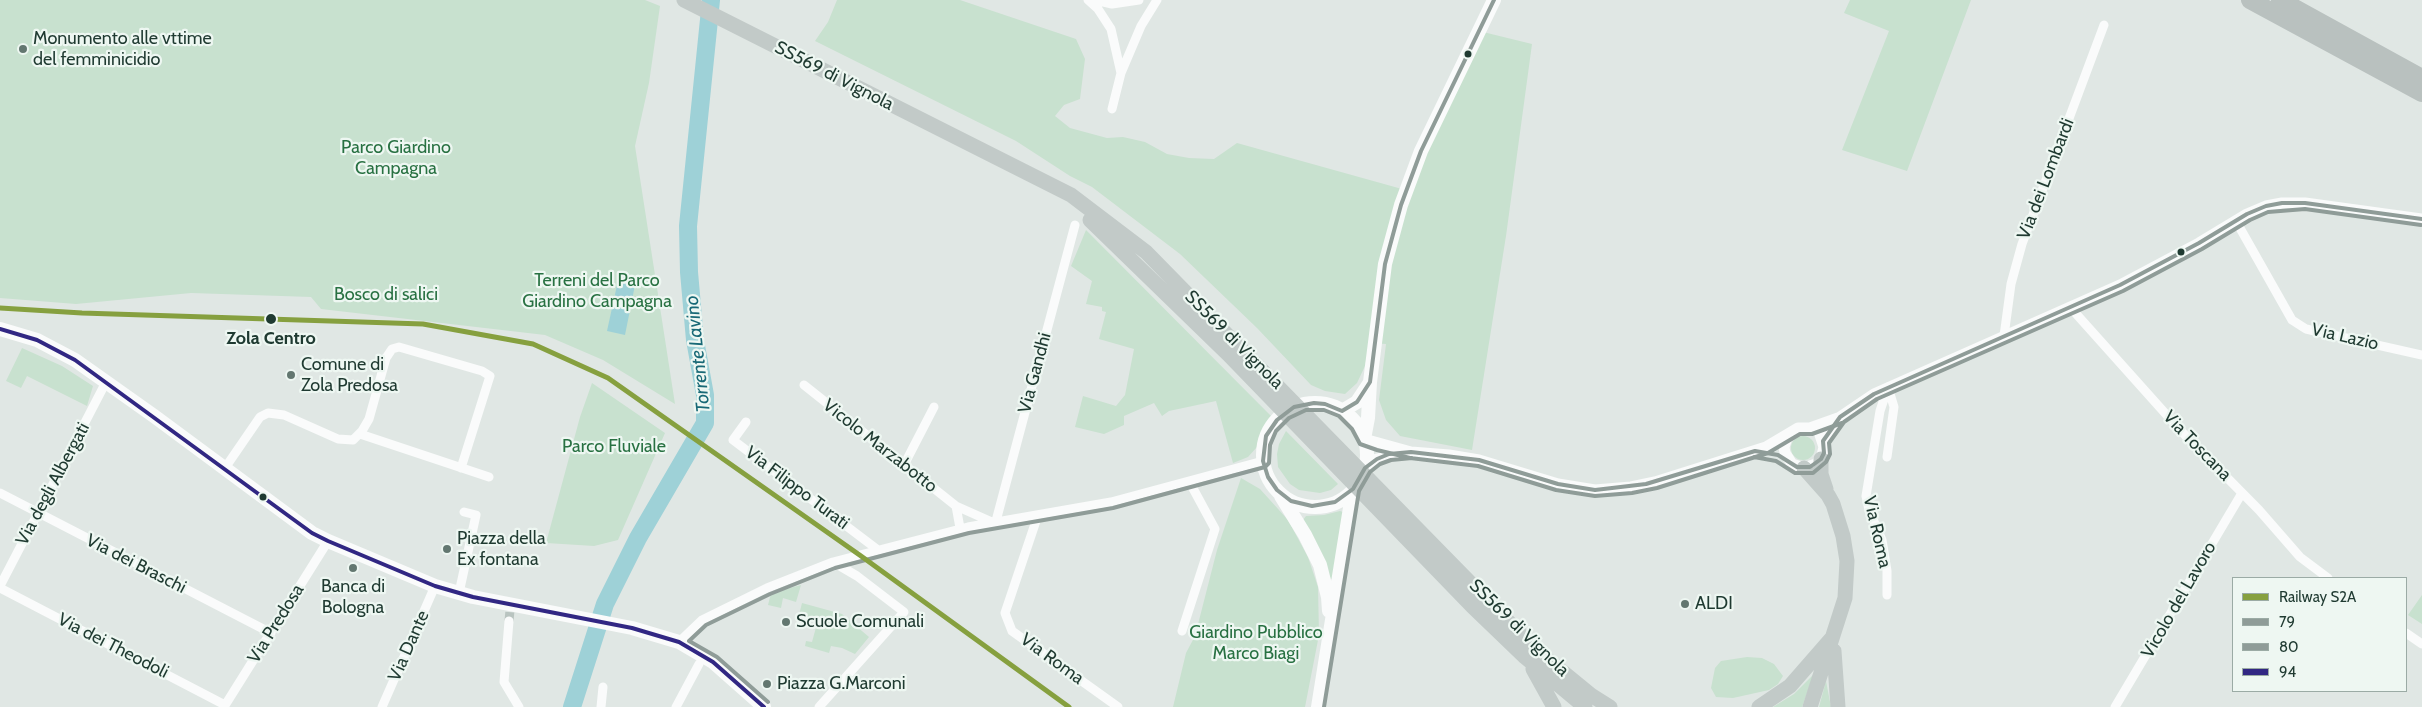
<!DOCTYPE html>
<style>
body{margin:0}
#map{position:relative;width:2422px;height:707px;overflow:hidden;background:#e0e7e4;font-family:Cabin,sans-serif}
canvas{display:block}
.legend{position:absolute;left:2232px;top:577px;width:175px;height:115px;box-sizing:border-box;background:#eef7f2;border:1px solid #9baba5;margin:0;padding:6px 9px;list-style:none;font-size:15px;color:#1f3a31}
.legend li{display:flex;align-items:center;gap:10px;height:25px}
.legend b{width:25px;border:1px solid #9baba5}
</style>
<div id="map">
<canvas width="2422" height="707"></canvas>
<ul class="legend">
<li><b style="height:6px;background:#86a03f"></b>Railway S2A</li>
<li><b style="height:6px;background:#8f9c98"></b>79</li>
<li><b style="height:6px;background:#8f9c98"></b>80</li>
<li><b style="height:6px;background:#312783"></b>94</li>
</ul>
</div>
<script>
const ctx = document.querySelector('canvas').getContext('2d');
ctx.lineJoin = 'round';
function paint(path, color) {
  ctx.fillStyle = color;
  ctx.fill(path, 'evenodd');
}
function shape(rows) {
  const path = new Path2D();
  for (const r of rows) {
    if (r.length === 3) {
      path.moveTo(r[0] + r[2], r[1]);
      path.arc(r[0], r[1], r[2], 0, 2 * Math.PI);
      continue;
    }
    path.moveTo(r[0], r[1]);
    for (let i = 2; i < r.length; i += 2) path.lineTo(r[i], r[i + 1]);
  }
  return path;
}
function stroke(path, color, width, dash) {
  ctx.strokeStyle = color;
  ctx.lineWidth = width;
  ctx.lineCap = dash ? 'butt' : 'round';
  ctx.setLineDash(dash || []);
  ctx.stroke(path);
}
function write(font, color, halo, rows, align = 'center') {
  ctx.font = font + ' Cabin,sans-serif';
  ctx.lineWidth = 4.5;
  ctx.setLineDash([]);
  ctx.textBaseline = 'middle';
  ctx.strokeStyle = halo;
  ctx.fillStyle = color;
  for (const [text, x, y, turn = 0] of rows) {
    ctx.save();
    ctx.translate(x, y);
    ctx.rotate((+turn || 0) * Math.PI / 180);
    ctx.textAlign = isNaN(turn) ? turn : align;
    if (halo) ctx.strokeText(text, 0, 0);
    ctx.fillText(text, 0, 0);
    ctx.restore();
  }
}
paint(shape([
 [0,0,645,0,660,6,649,83,635,146,675,404,603,360,545,335,321,309,311,297,191,293,76,304,0,298],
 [837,0,960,0,1076,39,1085,59,1080,99,1064,105,1055,116,1070,128,1107,138,1123,137,1145,142,1167,154,1189,158,1214,159,1237,143,1402,189,1479,31,1532,44,1506,236,1472,450,1400,436,1386,420,1379,400,1386,344,1371,343,1365,366,1357,383,1345,394,1325,391,1311,385,1257,328,1180,254,1092,187,1070,176,1016,141,815,41,828,22],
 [1850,0,1971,0,1907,171,1842,150,1889,31,1844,13],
 [1086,230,1271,416,1263,428,1257,447,1248,457,1233,463,1216,401,1169,411,1162,416,1154,403,1124,416,1124,425,1104,434,1075,427,1083,396,1116,406,1125,395,1134,349,1099,339,1106,312,1102,311,1102,307,1086,304,1092,281,1071,266],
 [22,348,62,366,93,386,87,406,27,376,21,388,6,381],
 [592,383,665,433,618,540,594,546,546,543,580,417],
 [1286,431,1338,484,1331,490,1320,493,1299,490,1290,484,1278,467,1277,454,1279,444],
 [1803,448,12],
 [1241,478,1260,489,1288,520,1308,557,1318,587,1319,635,1305,707,1173,707,1186,653,1195,636,1217,550],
 [1340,511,1343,512,1334,579,1331,579,1303,520,1306,516,1324,515],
 [801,585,796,602,783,598,781,608,768,605,771,593],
 [2422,595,2422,624,2408,615],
 [802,603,842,614,869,637,855,654,842,648,831,646,829,653,805,646,806,641,812,642,818,620,799,615],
 [1747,657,1762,658,1774,664,1783,676,1778,684,1769,690,1733,698,1716,697,1711,688,1715,668,1721,661],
 [1814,674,1802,707,1773,707,1794,694],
 [1826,681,1831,707,1819,707]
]), '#c8e1cf');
paint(shape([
 [619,276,636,280,625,335,607,331]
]), '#9ed1d7');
stroke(shape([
 [572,707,605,604,638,538,705,423,705,395,695,340,689,272,688,226,711,0]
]), '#9ed1d7', 18);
stroke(shape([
 [509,621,510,610]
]), '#b9c4c0', 9, [9, 4.5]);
stroke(shape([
 [1088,0,1098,9,1111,29,1121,73],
 [1095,0,1112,4,1139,0],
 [1112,109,1121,73,1141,26,1157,0],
 [2236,221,2292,320,2306,329,2422,355],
 [2070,307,2181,431,2259,510,2300,557,2328,578],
 [2004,336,2011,284,2022,244,2104,25],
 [804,385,956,506],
 [746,422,733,440,878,550],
 [360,434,489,477],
 [1887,457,1894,407,1888,387],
 [904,465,934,407],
 [225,468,260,417,268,413,284,415,338,439,353,440,362,431,369,419,386,358,392,349,399,347,482,371,490,376,461,468],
 [0,493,271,633],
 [1038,515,1005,613,1012,631,1118,707],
 [996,521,1075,225],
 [960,528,956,506,992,522],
 [0,586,106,382],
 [0,588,225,705],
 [459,593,476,515,464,512],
 [1887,595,1887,571,1882,540,1869,510,1866,496,1880,411,1888,387],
 [509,621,504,682,519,707],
 [1182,631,1215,529,1189,481],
 [2406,633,2422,644],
 [679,642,702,620,767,588,833,562,968,527,1111,502,1263,461],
 [224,707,328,541],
 [382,707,435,586],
 [601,707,603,687],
 [676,707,699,664],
 [819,707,904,612,857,576,833,562],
 [2115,707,2242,493]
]), '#fafbfb', 9);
stroke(shape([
 [1788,435,1784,447,1785,453,1792,464,1804,468,1816,464,1821,459,1824,447,1820,435],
 [1364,439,1411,452,1449,455,1479,460,1558,484,1595,490,1631,487,1655,482,1766,447,1798,428,1810,428,1838,418],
 [1823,441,1840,417,1874,394,2120,285,2199,243,2247,214,2266,206,2282,203,2305,203,2422,219],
 [1365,468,1377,459,1402,453]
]), '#fafbfb', 11);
stroke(shape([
 [0,329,37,340,75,360,154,416,312,533,328,541,435,586,473,597,632,628,679,642,713,662,764,707],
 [1315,455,52],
 [1342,411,1357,402,1369,384],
 [1364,439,1368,418,1370,382,1385,264,1401,205,1421,151,1494,0],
 [1281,496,1305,535,1320,565,1328,597,1329,611],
 [1318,707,1353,489]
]), '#fafbfb', 14);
stroke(shape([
 [684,0,1071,195,1146,252,1536,650,1591,695,1610,707],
 [1090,220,1228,354,1472,606,1525,657,1585,707],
 [1821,459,1821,474,1826,489],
 [1804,468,1828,495,1833,504,1843,536,1847,561,1845,598,1810,707],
 [1834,651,1838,707],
 [1533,669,1554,707],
 [1759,707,1790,686,1831,639]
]), '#c2cac8', 15);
stroke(shape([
 [2250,0,2422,93],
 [2280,0,2422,78]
]), '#b9c1bf', 18);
stroke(shape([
 [1494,0,1421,151,1401,205,1385,264,1370,382,1357,402,1342,411,1325,404,1314,403,1294,407,1277,420,1266,436,1263,461,1268,477,1277,490,1291,501,1312,506,1335,502,1353,489,1365,468,1377,459,1389,454,1411,452,1479,460,1558,484,1595,490,1646,484,1755,451,1778,455,1797,467,1810,467,1821,459,1824,453,1823,441,1840,417,1874,394,2120,285,2199,243,2247,214,2266,206,2282,203,2305,203,2422,219]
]), '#8f9c98', 4);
stroke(shape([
 [1754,457,1776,461,1795,473,1813,473,1826,462,1830,454,1829,443,1844,422,1877,399,2123,291,2202,249,2250,220,2268,212,2305,209,2421,225],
 [768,702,717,657,689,641,706,625,770,594,835,568,969,533,1113,508,1265,467,1269,463,1270,445,1276,431,1289,418,1306,410,1324,410,1339,416,1352,429,1360,444,1377,450,1410,458,1478,466,1556,490,1595,496,1632,493,1657,488,1768,453,1800,434,1812,434,1842,423],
 [1324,707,1359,491,1370,472,1380,464,1391,460,1412,458]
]), '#8f9c98', 4);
stroke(shape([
 [0,329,37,340,75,360,312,533,328,541,435,586,473,597,632,628,679,642,713,662,764,707]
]), '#312783', 4);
stroke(shape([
 [0,308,82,313,423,324,533,344,608,378,861,556,1069,707]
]), '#86a03f', 5);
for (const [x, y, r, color] of [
 [23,49,5,"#637770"],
 [1468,54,4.5,"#1f3a31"],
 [2181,252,4.5,"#1f3a31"],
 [271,319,6,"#1f3a31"],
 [291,375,5,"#637770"],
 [263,497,4.5,"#1f3a31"],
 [447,549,5,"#637770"],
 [353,568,5,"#637770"],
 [1685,604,5,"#637770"],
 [786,622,5,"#637770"],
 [767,684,5,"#637770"]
]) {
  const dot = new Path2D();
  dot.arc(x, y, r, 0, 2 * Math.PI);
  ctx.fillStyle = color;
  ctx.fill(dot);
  stroke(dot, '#eef7f2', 2);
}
write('18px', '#1f3a31', '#eef7f2', [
 ["Monumento alle vttime",33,39],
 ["del femminicidio",33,60],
 ["Comune di",301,365],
 ["Zola Predosa",301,386],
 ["Piazza della",457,539],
 ["Ex fontana",457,560],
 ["Banca di",353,587,"center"],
 ["Bologna",353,608,"center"],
 ["ALDI",1695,604],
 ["Scuole Comunali",796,622],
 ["Piazza G.Marconi",777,684]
], 'left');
write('18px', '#1f3a31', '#eef7f2', [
 ["SS569 di Vignola",834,76,27],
 ["Via dei Lombardi",2046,179,-69],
 ["Via Lazio",2345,337,13],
 ["SS569 di Vignola",1234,340,45],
 ["Via Gandhi",1035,373,-75],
 ["Vicolo Marzabotto",880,446,38],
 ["Via Toscana",2197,446,46],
 ["Via degli Albergati",53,484,-62],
 ["Via Filippo Turati",797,488,37],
 ["Via Roma",1877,532,77],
 ["Via dei Braschi",136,564,27],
 ["Vicolo del Lavoro",2179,600,-60],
 ["Via Predosa",276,624,-58],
 ["SS569 di Vignola",1519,628,44],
 ["Via dei Theodoli",113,646,27],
 ["Via Dante",409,646,-66],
 ["Via Roma",1052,659,36]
]);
write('18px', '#287142', '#eef7f2', [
 ["Parco Giardino",396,148],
 ["Campagna",396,169],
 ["Terreni del Parco",597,281],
 ["Giardino Campagna",597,302],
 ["Bosco di salici",386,295],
 ["Parco Fluviale",614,447],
 ["Giardino Pubblico",1256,633],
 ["Marco Biagi",1256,654]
]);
write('bold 18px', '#1f3a31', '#eef7f2', [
 ["Zola Centro",271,339]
]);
write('italic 19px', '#186976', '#eef7f2', [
 ["Torrente Lavino",698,354,-96]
]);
</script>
